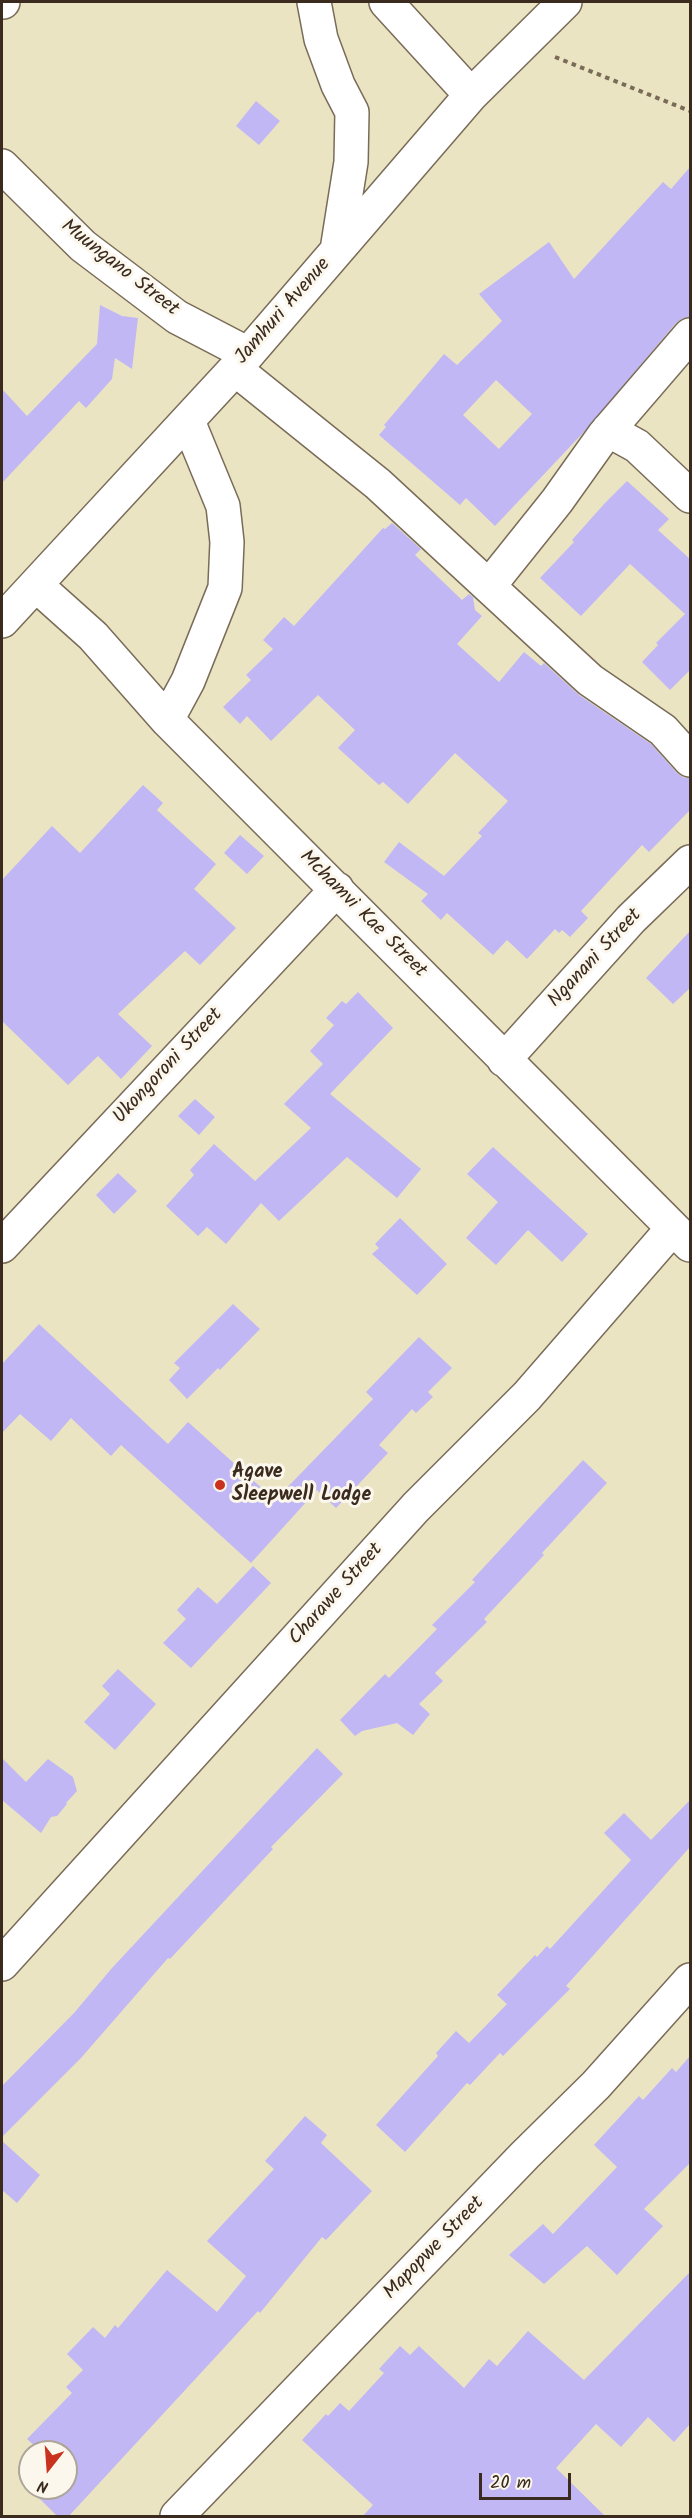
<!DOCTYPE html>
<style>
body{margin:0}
#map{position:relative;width:692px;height:2518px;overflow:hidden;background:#ebe4c3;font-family:Kalam,sans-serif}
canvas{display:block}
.frame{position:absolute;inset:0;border:3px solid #3b2a1e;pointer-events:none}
.north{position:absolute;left:18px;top:2440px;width:60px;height:60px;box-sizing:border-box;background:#fbf7ec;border:2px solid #aea59a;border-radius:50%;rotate:197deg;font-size:16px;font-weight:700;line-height:24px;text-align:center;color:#3b2a1e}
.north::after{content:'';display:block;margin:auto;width:21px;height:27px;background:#c8321e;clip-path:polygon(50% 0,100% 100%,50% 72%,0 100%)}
.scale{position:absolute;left:479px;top:2473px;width:92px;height:27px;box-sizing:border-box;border:3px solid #3b2a1e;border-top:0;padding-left:8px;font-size:18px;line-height:21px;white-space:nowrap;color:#3b2a1e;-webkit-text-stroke:4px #fbf7ec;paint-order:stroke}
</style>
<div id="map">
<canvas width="692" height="2518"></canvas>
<div class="frame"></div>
<div class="north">N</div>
<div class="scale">20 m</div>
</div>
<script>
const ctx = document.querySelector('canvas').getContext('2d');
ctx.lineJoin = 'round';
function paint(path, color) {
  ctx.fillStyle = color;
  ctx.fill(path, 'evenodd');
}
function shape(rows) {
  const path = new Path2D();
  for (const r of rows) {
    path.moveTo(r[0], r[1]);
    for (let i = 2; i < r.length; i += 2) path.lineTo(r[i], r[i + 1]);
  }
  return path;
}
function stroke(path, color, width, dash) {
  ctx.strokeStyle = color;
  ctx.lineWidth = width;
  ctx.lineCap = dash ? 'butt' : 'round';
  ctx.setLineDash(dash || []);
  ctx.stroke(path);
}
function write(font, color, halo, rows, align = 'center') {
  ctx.font = font + ' Kalam,sans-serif';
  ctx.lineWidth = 6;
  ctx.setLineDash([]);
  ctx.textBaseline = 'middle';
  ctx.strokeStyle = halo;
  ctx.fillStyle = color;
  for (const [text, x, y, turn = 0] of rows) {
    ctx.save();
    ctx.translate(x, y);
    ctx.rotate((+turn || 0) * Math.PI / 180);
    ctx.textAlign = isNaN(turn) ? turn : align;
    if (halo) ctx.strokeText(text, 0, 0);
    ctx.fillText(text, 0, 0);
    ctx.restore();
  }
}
paint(shape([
 [256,101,280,121,259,145,236,126],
 [690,167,690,317,683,318,676,323,582,434,495,526,466,498,460,505,379,435,386,427,384,425,444,354,457,365,502,321,479,294,549,242,574,279,663,182,671,189],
 [496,380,532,414,499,449,463,415],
 [100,305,122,316,138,318,132,369,115,358,112,379,86,408,79,401,2,483,2,389,27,416,97,344],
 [627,481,669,519,658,530,690,559,690,670,670,690,642,662,658,645,656,643,685,614,630,564,581,616,540,578,574,542,572,540,605,503],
 [392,523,421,549,415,555,462,600,469,594,473,597,475,610,482,616,457,644,499,682,524,652,541,666,544,663,579,695,651,744,677,773,684,778,690,778,690,810,649,852,642,845,581,911,588,918,570,937,562,930,559,933,555,929,527,959,507,940,493,955,447,913,441,920,421,901,428,894,384,862,399,842,444,876,482,836,478,833,508,801,455,753,408,804,383,782,379,785,338,748,355,730,318,695,271,741,247,716,240,724,223,707,251,680,246,675,273,649,263,640,284,617,294,626,383,528,385,529],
 [143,785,163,803,157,810,216,864,194,889,236,928,200,965,185,951,118,1014,152,1046,121,1079,98,1056,68,1085,2,1021,2,880,52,826,80,853],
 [240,835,264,856,247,874,224,853],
 [690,931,690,988,673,1004,646,978],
 [358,992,393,1028,330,1094,421,1169,397,1198,347,1157,279,1221,261,1203,226,1244,207,1227,198,1236,166,1206,194,1175,190,1170,214,1144,255,1181,311,1128,284,1104,323,1064,310,1051,334,1025,326,1018,342,1001,346,1004],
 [195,1099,215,1117,199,1135,178,1116],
 [493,1147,588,1234,562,1262,528,1230,496,1265,466,1238,498,1202,467,1174],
 [118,1173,137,1191,114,1214,96,1195],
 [400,1218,447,1264,417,1295,372,1254,379,1248,375,1244],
 [233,1304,260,1329,220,1370,218,1368,187,1399,169,1380,180,1368,174,1363],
 [39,1324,168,1444,188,1422,275,1500,373,1399,366,1392,419,1337,452,1368,428,1392,433,1397,416,1413,412,1409,379,1445,388,1453,336,1508,317,1490,251,1563,121,1445,111,1456,71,1418,51,1441,20,1414,2,1433,2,1364],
 [583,1460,607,1483,542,1553,544,1555,484,1619,487,1622,435,1673,443,1681,419,1704,430,1714,413,1735,397,1723,362,1731,355,1736,340,1720,385,1674,389,1678,437,1629,432,1625,475,1582,472,1580],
 [253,1566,271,1583,191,1668,163,1643,186,1619,177,1610,198,1587,217,1604],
 [118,1669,156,1704,115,1750,84,1722,110,1694,102,1686],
 [317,1748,343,1774,271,1847,273,1849,170,1959,168,1958,81,2058,2,2137,2,2086,74,2013,112,1968],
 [2,1758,26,1782,48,1759,73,1777,77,1791,66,1803,67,1804,57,1816,51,1817,41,1833,2,1800],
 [690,1800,690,1847,566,1986,570,1989,503,2056,500,2053,470,2085,467,2083,405,2152,376,2125,438,2056,436,2053,456,2031,469,2043,507,2004,497,1995,535,1955,537,1957,547,1946,550,1949,631,1860,604,1833,624,1813,651,1840],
 [690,2056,690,2163,644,2209,663,2226,617,2275,587,2246,544,2284,509,2255,543,2224,553,2234,617,2167,594,2145,639,2096,643,2100,672,2068,676,2072],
 [305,2116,327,2135,321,2143,372,2191,326,2240,322,2237,260,2313,258,2311,68,2517,58,2517,37,2496,45,2488,66,2488,66,2452,41,2452,27,2439,72,2393,66,2387,83,2370,67,2354,93,2327,105,2338,115,2325,118,2328,167,2270,217,2312,246,2276,207,2241,274,2169,265,2161],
 [2,2141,40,2175,17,2203,2,2190],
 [690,2272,690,2424,674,2442,648,2417,621,2447,596,2424,556,2468,606,2517,362,2517,373,2505,302,2440,326,2414,328,2416,340,2403,349,2411,384,2373,379,2369,400,2346,410,2355,419,2346,464,2388,489,2359,497,2366,528,2331,584,2380]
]), '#c0b7f4');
const minor = shape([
 [2,2,3,2],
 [314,2,321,39,338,85,352,112,351,162,337,250],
 [386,2,471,95],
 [2,166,83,246,177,317,248,354],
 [235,369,378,484,590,680,663,730,690,760],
 [608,430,637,446,690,496],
 [36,585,93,636,167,720,690,1245],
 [489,586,557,501,604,435,690,335],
 [2,621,235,369,471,95,565,2],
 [167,720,188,681,225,588,227,542,223,506,188,421],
 [504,1060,631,919,690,862],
 [2,1246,337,889],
 [2,1964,416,1507,527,1396,673,1228],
 [177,2516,525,2155,596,2085,690,1980]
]);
stroke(minor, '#796b58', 36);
stroke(shape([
 [555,57,690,111]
]), '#796b58', 4, [4.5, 4.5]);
stroke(minor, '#fff', 33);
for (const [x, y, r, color] of [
 [220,1485,6,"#c8321e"]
]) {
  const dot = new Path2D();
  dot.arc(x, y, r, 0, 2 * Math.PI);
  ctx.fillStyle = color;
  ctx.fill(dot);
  stroke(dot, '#fbf7ec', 2);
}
write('20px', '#3b2a1e', '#fbf7ec', [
 ["Muungano Street",119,269,38],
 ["Jamhuri Avenue",284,312,-49],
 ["Mchamvi Kae Street",362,915,45],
 ["Nganani Street",596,959,-47],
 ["Ukongoroni Street",169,1067,-47],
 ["Charawe Street",337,1595,-48],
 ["Mapopwe Street",435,2249,-46]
]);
write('bold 20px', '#3b2a1e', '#fbf7ec', [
 ["Agave",232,1474],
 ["Sleepwell Lodge",232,1497]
], 'left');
</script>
